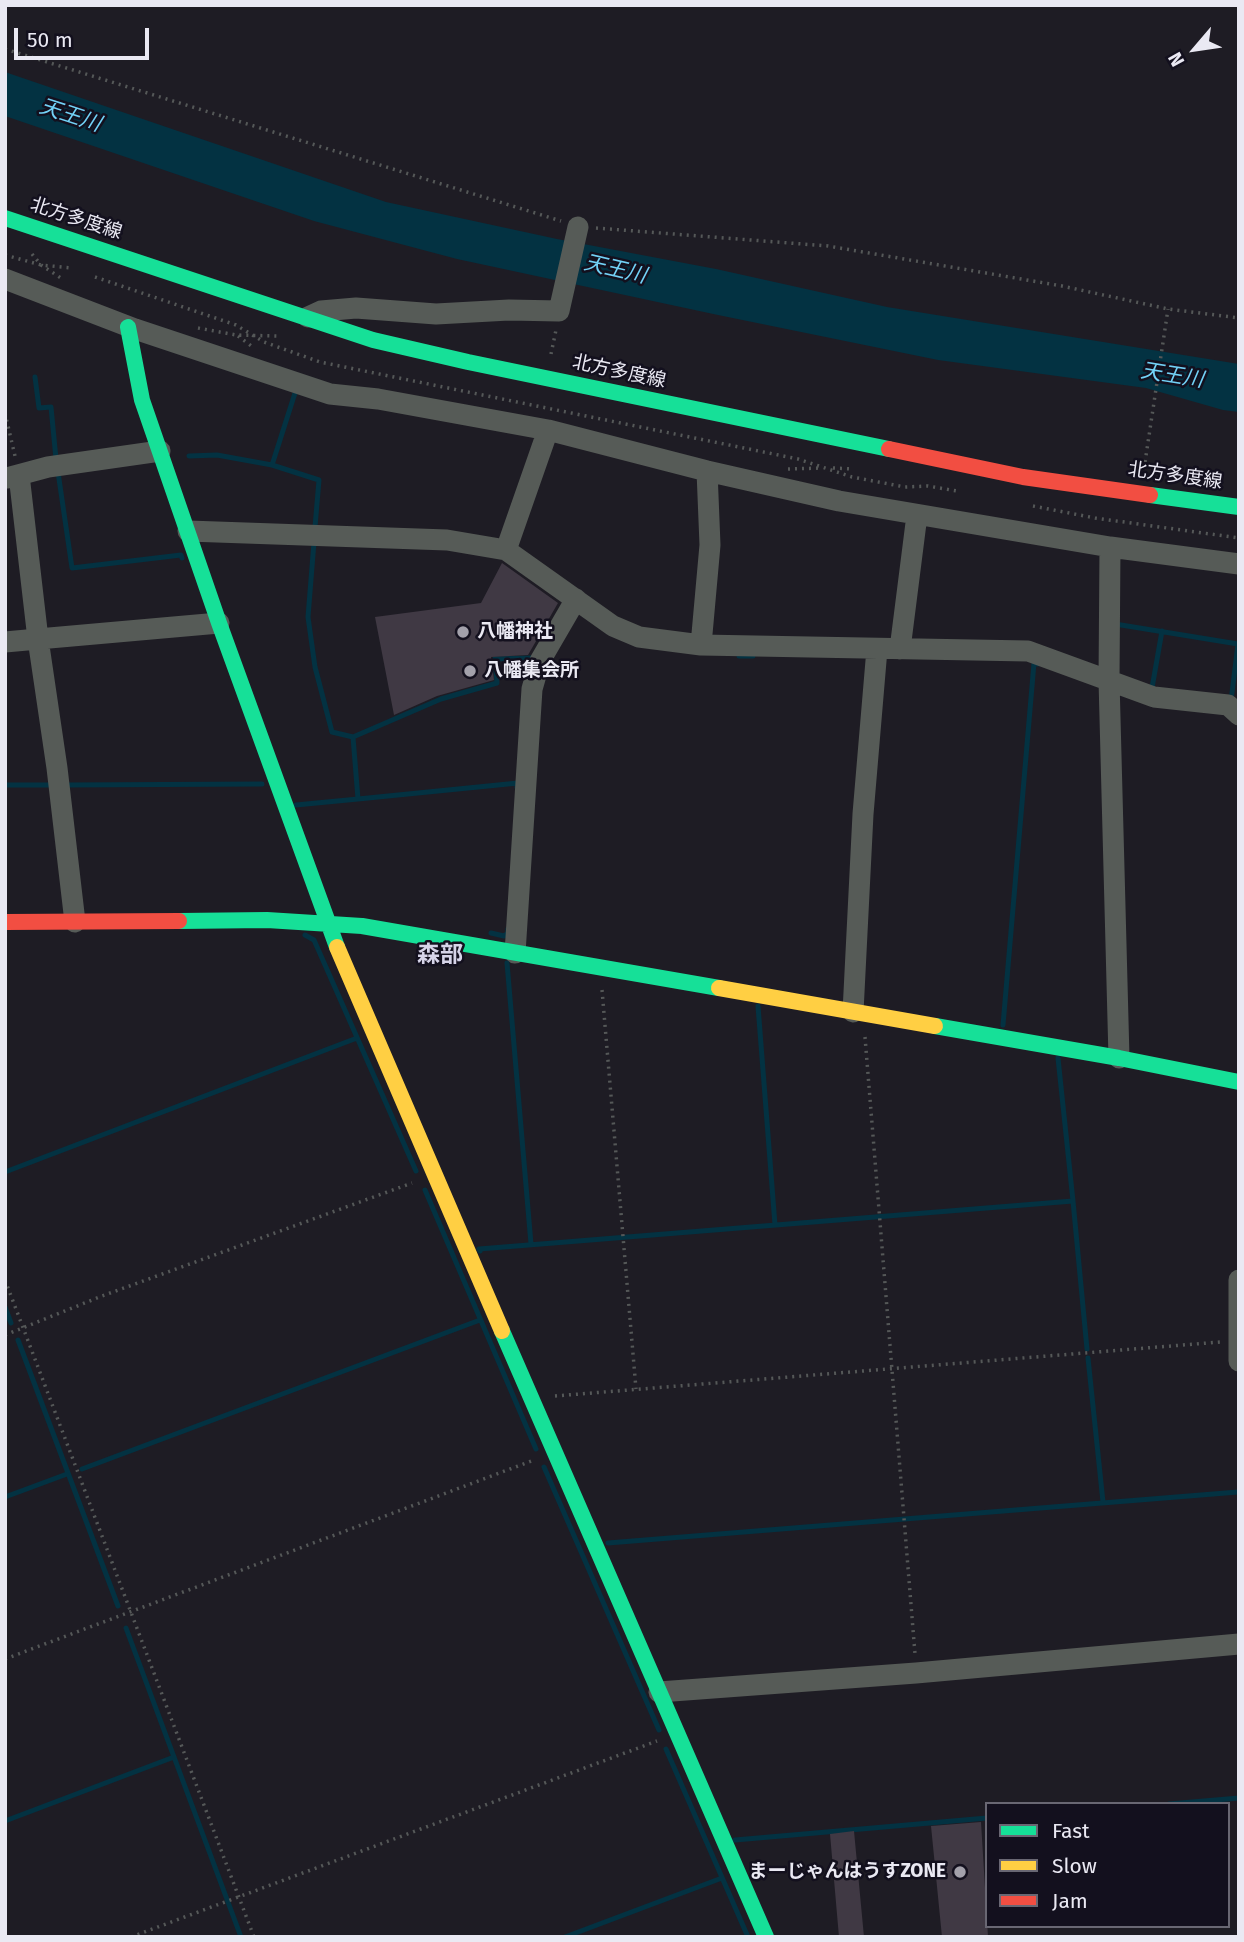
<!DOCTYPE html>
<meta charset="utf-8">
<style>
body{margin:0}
#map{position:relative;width:1244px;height:1942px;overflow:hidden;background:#1e1c24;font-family:"Fira Sans",sans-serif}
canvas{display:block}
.frame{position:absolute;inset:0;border:7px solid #eae9f3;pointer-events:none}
.legend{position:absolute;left:985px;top:1802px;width:245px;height:126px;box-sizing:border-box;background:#13101e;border:2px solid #696773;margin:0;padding:9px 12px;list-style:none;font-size:21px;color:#eae9f3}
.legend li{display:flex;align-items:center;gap:14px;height:35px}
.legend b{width:35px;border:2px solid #696773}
.north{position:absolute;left:1160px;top:14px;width:70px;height:70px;-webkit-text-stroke:5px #13101e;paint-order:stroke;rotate:241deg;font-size:19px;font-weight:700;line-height:28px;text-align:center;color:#eae9f3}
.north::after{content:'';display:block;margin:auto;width:24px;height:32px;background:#eae9f3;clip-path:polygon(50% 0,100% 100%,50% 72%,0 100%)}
.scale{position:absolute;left:14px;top:28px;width:135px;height:32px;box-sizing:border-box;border:4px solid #eae9f3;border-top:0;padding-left:9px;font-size:21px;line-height:24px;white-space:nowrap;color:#eae9f3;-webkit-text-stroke:5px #13101e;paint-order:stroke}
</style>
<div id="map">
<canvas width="1244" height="1942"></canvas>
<div class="frame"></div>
<ul class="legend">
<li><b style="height:9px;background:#16e098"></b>Fast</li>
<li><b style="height:9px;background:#ffcf43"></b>Slow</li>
<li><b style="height:9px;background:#f24e42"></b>Jam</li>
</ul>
<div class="north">N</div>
<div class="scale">50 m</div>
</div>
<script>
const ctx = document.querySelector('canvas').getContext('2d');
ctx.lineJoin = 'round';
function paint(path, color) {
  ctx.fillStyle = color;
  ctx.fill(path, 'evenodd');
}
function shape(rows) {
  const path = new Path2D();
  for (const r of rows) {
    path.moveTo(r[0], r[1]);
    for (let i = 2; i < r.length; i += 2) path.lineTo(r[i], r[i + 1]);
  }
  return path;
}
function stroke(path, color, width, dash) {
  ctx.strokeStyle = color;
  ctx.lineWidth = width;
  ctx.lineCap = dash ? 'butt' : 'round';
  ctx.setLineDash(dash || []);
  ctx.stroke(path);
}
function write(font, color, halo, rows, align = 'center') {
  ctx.font = font + ' "Fira Sans","Noto Sans JP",sans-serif';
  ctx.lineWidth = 5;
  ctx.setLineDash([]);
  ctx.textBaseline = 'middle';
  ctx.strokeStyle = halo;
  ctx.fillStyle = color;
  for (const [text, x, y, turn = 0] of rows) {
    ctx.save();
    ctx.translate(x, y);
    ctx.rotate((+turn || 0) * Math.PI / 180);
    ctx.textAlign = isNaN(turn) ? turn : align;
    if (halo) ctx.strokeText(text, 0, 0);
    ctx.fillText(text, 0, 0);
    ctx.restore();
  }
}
paint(shape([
 [5,72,386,202,557,239,716,269,887,307,1239,364,1239,412,1223,410,1146,388,938,360,718,315,457,259,314,221,5,116]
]), '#033242');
stroke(shape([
 [35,377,39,408,51,407,56,459],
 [189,456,217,455,272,465,319,480,315,527],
 [272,465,295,393],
 [58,472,72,568,181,555,182,558],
 [314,542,308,617,315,667,332,732,353,737,358,799,518,783,517,787],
 [1115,624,1238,644,1231,701],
 [739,656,753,656],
 [1152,688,1162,631],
 [353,737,441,699,497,683,495,659,533,658],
 [5,785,55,785],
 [65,785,262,784],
 [296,805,358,799],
 [491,933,504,936,508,933,508,929],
 [305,935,314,940,416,1171],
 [507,963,531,1244],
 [758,1006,775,1225],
 [1003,1025,1034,663,1038,664],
 [5,1172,357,1038],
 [425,1190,536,1449],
 [1073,1201,1087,1349],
 [480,1251,479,1249,1073,1201,1058,1058],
 [5,1307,11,1323],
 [18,1340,118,1606],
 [1088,1358,1103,1502],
 [544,1467,659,1730],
 [82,1469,480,1320],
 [5,1497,67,1474],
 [608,1543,1238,1492],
 [126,1628,241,1937],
 [666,1749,748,1937],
 [1169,1804,1239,1798],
 [5,1821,174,1757],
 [735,1840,987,1818],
 [565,1937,722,1878]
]), '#033242', 5);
paint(shape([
 [502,563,558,603,528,655,491,657,494,680,437,696,394,715,375,617,481,603],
 [981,1822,988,1937,942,1937,931,1826],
 [854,1831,864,1937,839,1937,830,1834]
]), '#403944');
stroke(shape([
 [5,49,561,221],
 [596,228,828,246,1062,286,1168,309,1239,318],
 [32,254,41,265,64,280],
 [5,255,41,265,72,268],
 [95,277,236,325,264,342,320,362,798,459,852,477,905,487,928,486,957,491],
 [198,328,236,335,277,336],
 [238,336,254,348],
 [551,354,556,330],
 [5,413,15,456],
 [833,468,853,469],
 [788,469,822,468],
 [1144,469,1168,309],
 [1033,506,1095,518,1239,538],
 [602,990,636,1389],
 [865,1037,915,1654],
 [5,1280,254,1937],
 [5,1335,102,1296,412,1183],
 [555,1396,1220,1342],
 [5,1659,534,1460],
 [131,1937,657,1741]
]), '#555858', 3.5, [2, 5]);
stroke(shape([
 [5,279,135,329,330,394,378,399,548,430,707,471,839,501,1110,547,1239,564],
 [308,317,321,311,356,308,436,314,509,310,559,311,578,227],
 [7,478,48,467,160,451],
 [188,531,447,540,506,550,613,626,639,637,701,645,1028,651,1154,697,1228,705,1239,715],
 [1110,547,1109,680,1119,1058],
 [506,550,548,430],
 [5,642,38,639,19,475],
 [701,645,710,545,707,471],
 [900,649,917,515],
 [75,922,57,768,38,639,219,623],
 [515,953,532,689,540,661,576,599],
 [853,1012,863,814,877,649],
 [1239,1280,1239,1361],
 [659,1692,916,1673,1239,1644]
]), '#565b57', 21);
stroke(shape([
 [5,218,373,340,468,362,889,449],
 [128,327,142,400,219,623,337,947],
 [1150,495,1239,507],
 [179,921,267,920,362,926,719,988],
 [935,1026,1119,1058,1239,1082],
 [502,1331,766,1937]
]), '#16e098', 16);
stroke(shape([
 [337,947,502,1331],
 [719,988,935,1026]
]), '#ffcf43', 16);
stroke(shape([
 [889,449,1023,477,1150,495],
 [5,922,179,921]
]), '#f24e42', 16);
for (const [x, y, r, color] of [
 [463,632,7,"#a3a1ab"],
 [470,671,7,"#a3a1ab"],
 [960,1872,7,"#a3a1ab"]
]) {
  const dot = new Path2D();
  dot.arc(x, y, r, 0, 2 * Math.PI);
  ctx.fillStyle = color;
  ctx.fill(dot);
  stroke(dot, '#13101e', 2.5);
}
write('19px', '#eae9f3', '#13101e', [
 ["北方多度線",76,219,18],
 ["北方多度線",619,372,12],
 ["北方多度線",1175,476,8]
]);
write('bold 19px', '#eae9f3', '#13101e', [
 ["八幡神社",477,632],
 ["八幡集会所",484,671],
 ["まーじゃんはうすZONE",946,1872,"right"]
], 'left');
write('italic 21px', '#72d2f7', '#13101e', [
 ["天王川",70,116,18],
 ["天王川",615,270,13],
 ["天王川",1172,376,9]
]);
write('bold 23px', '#d6d4e8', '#13101e', [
 ["森部",440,956]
]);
</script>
